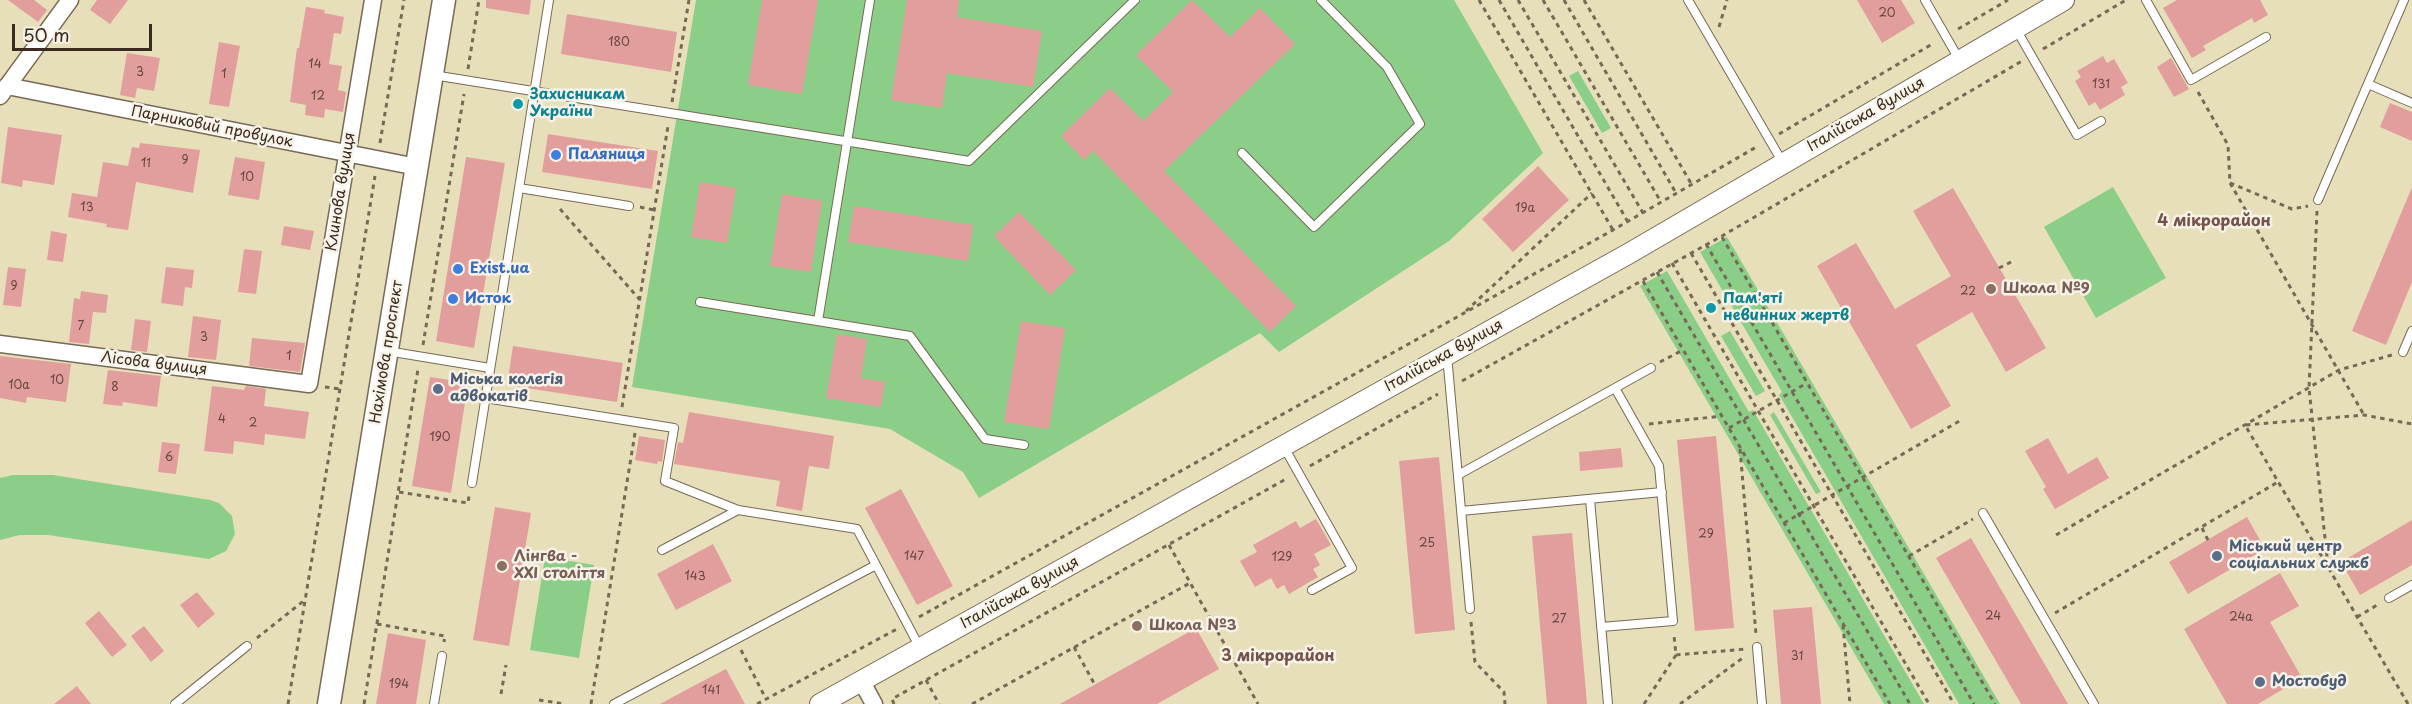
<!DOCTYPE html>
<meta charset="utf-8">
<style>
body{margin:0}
#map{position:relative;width:2412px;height:704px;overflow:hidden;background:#e7dfba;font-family:"Playpen Sans",sans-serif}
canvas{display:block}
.scale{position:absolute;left:12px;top:24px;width:140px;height:27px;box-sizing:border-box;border:3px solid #3b2a1e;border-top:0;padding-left:8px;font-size:18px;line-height:21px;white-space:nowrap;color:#3b2a1e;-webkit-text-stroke:4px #f7f3e8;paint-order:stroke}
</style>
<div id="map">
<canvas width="2412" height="704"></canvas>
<div class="scale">50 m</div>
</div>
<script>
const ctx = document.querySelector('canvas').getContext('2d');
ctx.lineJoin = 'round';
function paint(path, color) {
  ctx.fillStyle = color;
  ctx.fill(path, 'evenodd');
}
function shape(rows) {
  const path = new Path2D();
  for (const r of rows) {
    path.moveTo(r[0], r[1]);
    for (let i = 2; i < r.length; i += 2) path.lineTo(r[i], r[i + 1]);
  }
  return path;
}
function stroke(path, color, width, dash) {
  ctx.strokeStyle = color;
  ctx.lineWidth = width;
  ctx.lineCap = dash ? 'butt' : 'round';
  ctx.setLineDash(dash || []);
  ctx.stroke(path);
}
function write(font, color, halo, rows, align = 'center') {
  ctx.font = font + ' "Playpen Sans",sans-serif';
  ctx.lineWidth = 5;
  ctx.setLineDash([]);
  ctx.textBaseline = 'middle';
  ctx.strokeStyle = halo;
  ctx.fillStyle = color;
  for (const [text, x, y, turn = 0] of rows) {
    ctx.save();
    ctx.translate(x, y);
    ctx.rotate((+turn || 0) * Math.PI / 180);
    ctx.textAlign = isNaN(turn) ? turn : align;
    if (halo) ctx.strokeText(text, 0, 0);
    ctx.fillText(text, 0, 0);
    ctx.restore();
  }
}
paint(shape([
 [696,0,1454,0,1543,153,1449,241,1279,352,1260,333,979,498,963,472,890,429,632,387],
 [1578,71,1611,128,1602,133,1569,76],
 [2113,187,2166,278,2096,318,2044,227],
 [1727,237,2000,704,1959,704,1781,398,1779,395,1782,392,1700,252],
 [1667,271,1749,412,1753,410,1924,704,1884,704,1640,286],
 [1730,331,1765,391,1756,396,1721,336],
 [1774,412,1821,492,1816,494,1770,415],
 [13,475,53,475,210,500,219,503,232,516,235,534,226,551,209,559,48,535,20,535,0,540,0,478],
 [545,557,594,565,579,658,530,650]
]), '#8ace88');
paint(shape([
 [8,0,34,0,47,10,38,22],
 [97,0,128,0,110,24,90,10],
 [486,0,531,0,529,15,486,8],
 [762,0,818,0,802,94,748,85],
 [907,0,959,0,957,17,1042,31,1033,87,947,73,942,108,891,100],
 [1192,0,1230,37,1260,8,1295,44,1164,171,1296,306,1270,332,1093,151,1084,160,1061,136,1110,88,1143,121,1173,92,1136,55],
 [1857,0,1901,0,1915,23,1882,43],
 [2177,0,2260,0,2268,15,2254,23,2252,18,2203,46,2206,50,2192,58,2163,8],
 [306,7,325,10,324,13,344,17,341,34,334,33,329,64,342,66,338,90,346,92,343,112,325,109,324,118,305,115,306,105,290,102,297,48,299,48],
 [567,14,677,32,671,72,561,54],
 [219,42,240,46,229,107,209,104],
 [127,53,160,58,154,91,137,88,135,98,120,95],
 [2103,56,2107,63,2114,59,2128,83,2121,87,2125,95,2100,110,2095,102,2089,106,2075,81,2081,77,2077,71],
 [2171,58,2189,89,2174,97,2157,67],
 [2390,103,2412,112,2412,141,2380,127],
 [8,127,62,135,54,185,23,180,22,187,1,183],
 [548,134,658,151,652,189,542,172],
 [140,143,200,150,193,193,136,182,128,230,106,227,107,224,68,217,72,193,97,197,103,162,128,166,132,147,139,148],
 [235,157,265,162,259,200,228,195],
 [466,157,505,163,474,348,436,341],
 [1538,166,1569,200,1513,252,1482,219],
 [700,182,736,188,727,243,691,237],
 [2412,187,2412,282,2386,345,2352,331],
 [1953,188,2046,348,2006,372,1972,312,1916,345,1951,406,1911,429,1817,266,1856,243,1895,309,1951,276,1913,211],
 [782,194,822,201,811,272,770,266],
 [854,206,973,225,968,261,848,242],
 [1019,212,1076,270,1050,295,994,236],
 [284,226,314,231,310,250,281,245],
 [51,231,67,234,63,262,47,260],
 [244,249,262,251,256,294,238,292],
 [8,267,26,269,21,307,3,305],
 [166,267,194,270,192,288,185,287,183,306,161,303],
 [81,291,108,295,106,313,93,312,89,344,69,342,74,298,80,299],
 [193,316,221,320,216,360,188,357],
 [135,319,151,321,147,352,131,350],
 [1021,321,1065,328,1049,429,1004,422],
 [837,334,867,339,861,378,885,382,881,407,826,398],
 [252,338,305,343,300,372,249,366],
 [513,346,623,363,617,402,507,385],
 [0,356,71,364,66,402,27,397,26,403,0,398],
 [108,370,161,376,157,407,123,402,122,406,103,404],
 [430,377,468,383,451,493,412,486],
 [212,386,244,390,246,386,266,389,264,406,309,412,305,439,265,434,264,445,234,441,233,454,204,451],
 [689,412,834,436,829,469,809,466,802,511,776,506,780,481,674,464,678,442,683,443],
 [639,436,665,440,662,462,658,461,657,464,635,460],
 [1716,436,1734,628,1695,631,1677,440],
 [2048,438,2068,474,2097,457,2109,478,2055,509,2043,489,2046,487,2025,451],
 [162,442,180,444,176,474,158,472],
 [1621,448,1623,467,1580,471,1579,452],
 [1439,457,1455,630,1415,634,1399,461],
 [901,489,953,586,917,605,865,508],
 [495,507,531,513,509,646,473,640],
 [2247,517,2265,549,2188,594,2169,562],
 [1316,519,1331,545,1314,554,1320,565,1313,569,1318,577,1289,594,1284,585,1277,589,1271,578,1255,587,1240,561,1257,552,1253,545,1296,521,1300,528],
 [2412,520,2412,565,2360,595,2341,562],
 [1572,533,1587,704,1547,704,1532,536],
 [1971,538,2051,675,2068,704,2021,704,1936,558],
 [713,544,732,581,676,610,657,574],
 [2280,573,2299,606,2270,622,2302,678,2258,704,2227,704,2184,629],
 [197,592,215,614,198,628,180,605],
 [1812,607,1821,704,1781,704,1773,610],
 [99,611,127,645,112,657,85,623],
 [144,626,164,651,151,662,131,636],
 [1196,628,1219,669,1157,704,1060,704],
 [388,633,426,640,416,704,376,704],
 [726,669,745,704,660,704,701,682],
 [77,686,91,704,54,704]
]), '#e29e9c');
const service = shape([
 [1688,0,1783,163],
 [1925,0,1960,61],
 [2146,0,2191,80,2266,37],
 [2016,29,2077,135,2101,121],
 [433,75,969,161,1135,0],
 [2368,84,2412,103],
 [1242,153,1314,227,1420,124,1387,67,1321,0],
 [519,188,629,206],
 [2318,200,2404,0],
 [700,302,910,336,985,439,1024,445],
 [818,321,870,0],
 [387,351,490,368],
 [2403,352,2412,331],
 [1447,355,1470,609],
 [485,398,674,428,665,481,738,510,857,529,920,648],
 [1284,447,1352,568,1312,590],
 [1458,475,1651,368],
 [472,483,549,0],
 [1590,499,1608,704],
 [1461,511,1662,492],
 [1983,513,2094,704],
 [662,550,738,510],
 [2389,598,2412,585],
 [1601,627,1673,621,1659,466,1615,388],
 [1757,647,1762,704],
 [175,704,247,646],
 [434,704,442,656],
 [614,704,876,565]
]);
const minor = shape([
 [7,86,417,167],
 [0,96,70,0],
 [0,344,309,384,373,0],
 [862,682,874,704]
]);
const tertiary = shape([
 [820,704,1628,254,2064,0]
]);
const secondary = shape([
 [329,704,444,0]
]);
stroke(service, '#776955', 10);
stroke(minor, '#776955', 19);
stroke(tertiary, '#776955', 22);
stroke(secondary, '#776955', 25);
stroke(shape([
 [1479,0,1613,230],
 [1499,0,1628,222],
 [1518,0,1643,213],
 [1543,0,1661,202],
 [1564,0,1676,193],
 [1584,0,1692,185],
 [1719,27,1727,0],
 [1958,29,2008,0],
 [2043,49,2126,0],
 [468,69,479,0],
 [2198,92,2228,145,2230,183,2364,415],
 [672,102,689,0],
 [1779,134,1934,43],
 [380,143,404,0],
 [2230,183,2292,209,2308,206],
 [640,207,654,210],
 [560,209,640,300],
 [2317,211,2309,388,2328,566],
 [1722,237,1995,704],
 [1706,244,1974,704],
 [1691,253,1954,704],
 [1672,263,1929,704],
 [1999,268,2011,262],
 [1657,272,1910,704],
 [1643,281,1890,704],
 [1466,311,1592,193],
 [423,345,464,94],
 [1660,362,1683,350],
 [1462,381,1722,236,2022,61],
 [325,387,340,389],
 [622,407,668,126],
 [1649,424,1722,416],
 [1729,428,1807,383],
 [1740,449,1756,634],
 [1310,466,1438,394],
 [399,492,468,503,469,496],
 [1784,523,1963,419],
 [2202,528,2208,540],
 [2056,535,2339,370,2392,355],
 [1169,545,1258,704],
 [1909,556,1973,519],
 [2055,613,2278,482],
 [919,617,1613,230,1758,146],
 [2357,617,2379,604],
 [1471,622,1475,662,1504,692,1505,704],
 [377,624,445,636,444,642],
 [1843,625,1850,704],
 [257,638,306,599],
 [1074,647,1095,685],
 [741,650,766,699],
 [1676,655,1746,649],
 [926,680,939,704],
 [501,694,506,665],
 [539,700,565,704],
 [288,704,375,176],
 [364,704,418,369],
 [591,704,635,433],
 [757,704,897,629],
 [894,704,892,699,1286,479],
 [972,704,1190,583],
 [1644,704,1676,655,1674,635],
 [1680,704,1744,657],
 [2408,704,2245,425,2364,415,2412,424]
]), '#776955', 3, [4.5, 4.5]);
stroke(service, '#fff', 8);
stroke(minor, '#fff', 16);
stroke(tertiary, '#fff', 20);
stroke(secondary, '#fff', 22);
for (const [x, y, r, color] of [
 [518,104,6,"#0f9aa8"],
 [556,155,6,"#3f7fe0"],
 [458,269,6,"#3f7fe0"],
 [1991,289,6,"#8d6e63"],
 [453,299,6,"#3f7fe0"],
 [1711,308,6,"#0f9aa8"],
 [438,389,6,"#5c6f8a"],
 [2217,556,6,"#5c6f8a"],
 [502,566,6,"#8d6e63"],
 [1137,626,6,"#8d6e63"],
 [2260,682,6,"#5c6f8a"]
]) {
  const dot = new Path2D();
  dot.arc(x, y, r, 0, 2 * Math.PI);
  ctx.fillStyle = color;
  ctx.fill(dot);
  stroke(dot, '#f7f3e8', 2);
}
write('12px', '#65473e', null, [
 ["20",1887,14],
 ["180",619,43],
 ["14",315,65],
 ["3",140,73],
 ["1",224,75],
 ["131",2101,85],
 ["12",318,97],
 ["9",185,161],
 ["11",146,164],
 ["10",247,178],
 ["13",87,208],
 ["19а",1525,209],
 ["9",14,287],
 ["22",1968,292],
 ["7",81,327],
 ["3",204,338],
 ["1",289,357],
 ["10",57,381],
 ["10а",19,386],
 ["8",115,388],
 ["4",222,420],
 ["2",253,424],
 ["190",440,438],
 ["6",169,458],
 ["29",1706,535],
 ["25",1427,544],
 ["147",914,557],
 ["129",1282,558],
 ["143",695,577],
 ["24",1993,617],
 ["24а",2241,618],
 ["27",1559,620],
 ["31",1797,657],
 ["194",399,685],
 ["141",711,691]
]);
write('bold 15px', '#0d838f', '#f7f3e8', [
 ["Захисникам",530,95],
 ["України",530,112],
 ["Пам'яті",1723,299],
 ["невинних жертв",1723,316]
], 'left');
write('15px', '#3b2a1e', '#f7f3e8', [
 ["Італійська вулиця",1866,115,-30],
 ["Парниковий провулок",212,127,11],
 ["Клинова вулиця",341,192,-81],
 ["Нахімова проспект",387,352,-81],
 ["Італійська вулиця",1444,356,-29],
 ["Лісова вулиця",154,364,7],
 ["Італійська вулиця",1020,593,-29]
]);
write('bold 15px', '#366cbe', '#f7f3e8', [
 ["Паляниця",568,155],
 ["Exist.ua",470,269],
 ["Исток",465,299]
], 'left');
write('bold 15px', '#785e54', '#f7f3e8', [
 ["Школа №9",2003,289],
 ["Лінгва -",514,557],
 ["XXI століття",514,574],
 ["Школа №3",1149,626]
], 'left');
write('bold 15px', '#4e5e75', '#f7f3e8', [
 ["Міська колегія",450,380],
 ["адвокатів",450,397],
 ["Міський центр",2229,547],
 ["соціальних служб",2229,564],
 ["Мостобуд",2272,682]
], 'left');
write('bold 16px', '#75534a', '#f7f3e8', [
 ["4 мікрорайон",2214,222],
 ["3 мікрорайон",1278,657]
]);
</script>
